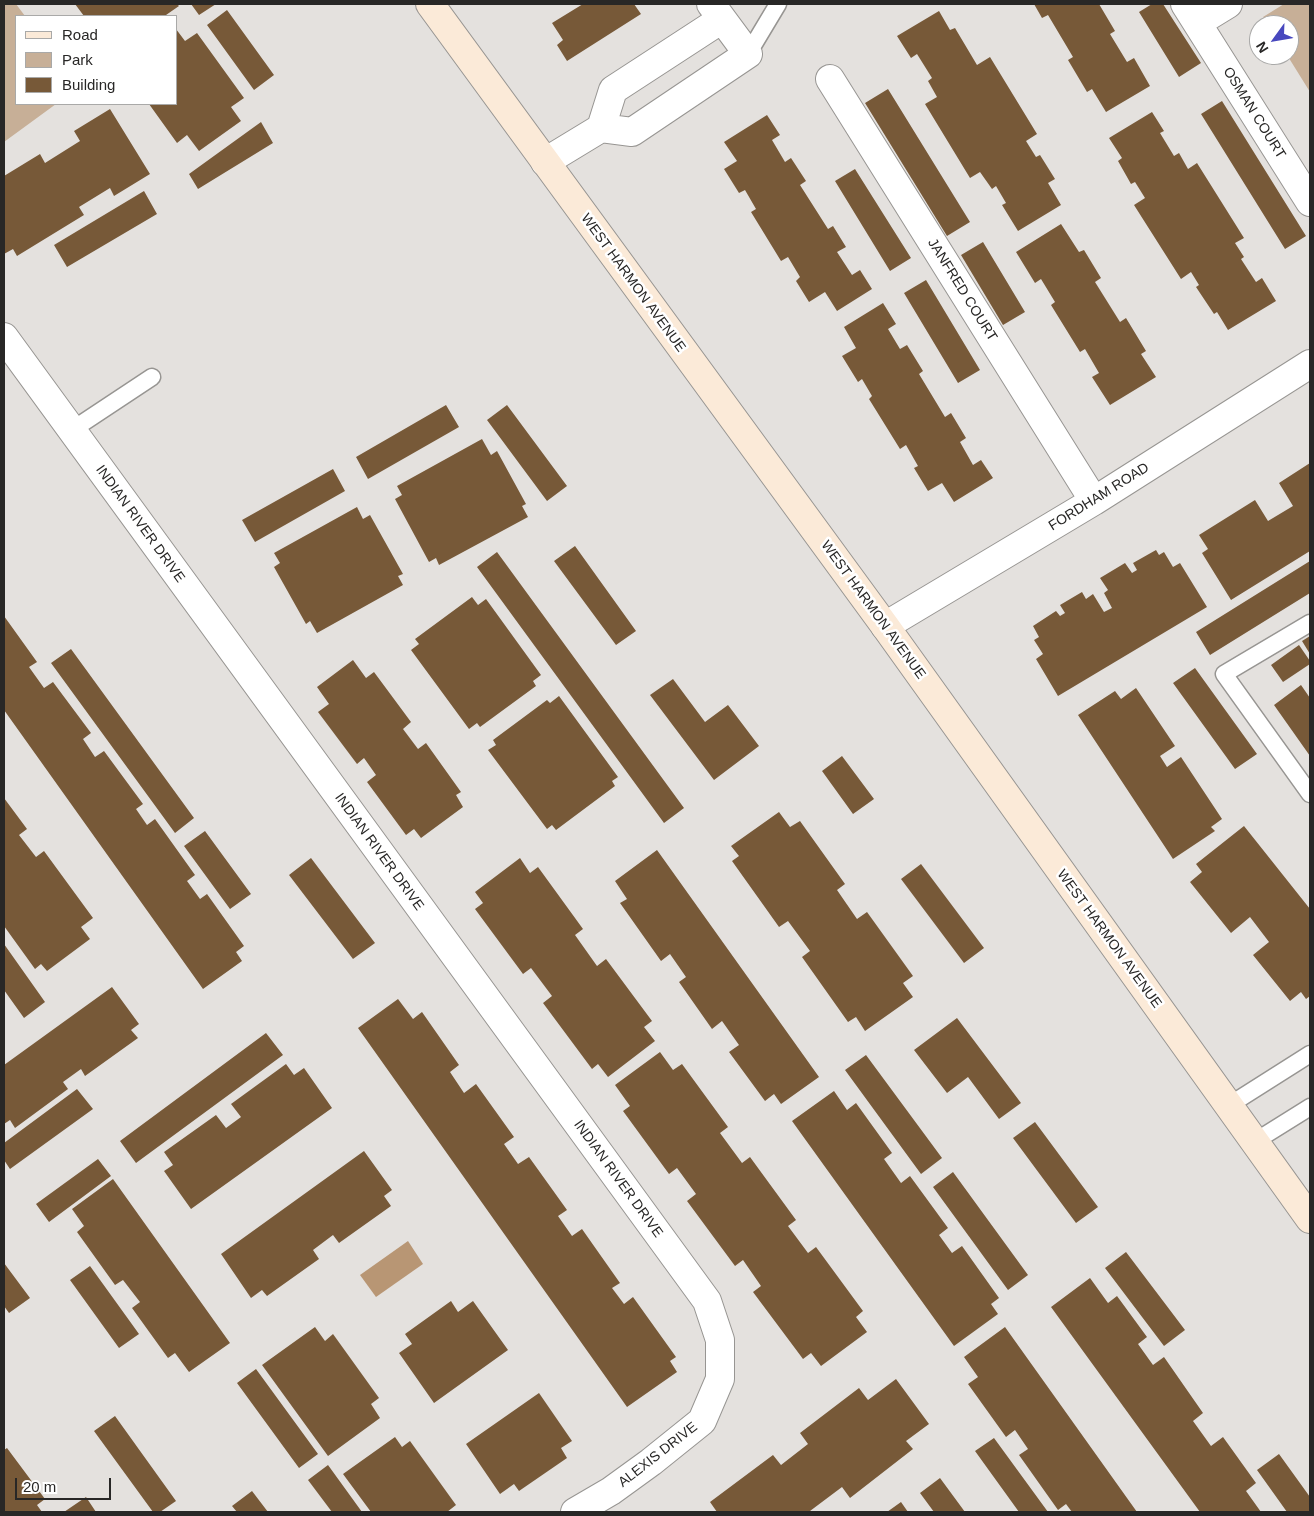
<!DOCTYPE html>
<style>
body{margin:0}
#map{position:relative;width:1314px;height:1516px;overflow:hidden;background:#e4e1de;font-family:Arial,sans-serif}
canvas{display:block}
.frame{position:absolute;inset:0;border:5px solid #282726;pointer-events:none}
.legend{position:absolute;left:15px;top:15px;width:162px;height:90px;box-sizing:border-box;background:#fff;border:1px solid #a9a9a8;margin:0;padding:6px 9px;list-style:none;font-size:15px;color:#282726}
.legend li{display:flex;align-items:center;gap:10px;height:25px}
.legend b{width:25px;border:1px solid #a9a9a8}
.north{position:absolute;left:1249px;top:15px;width:50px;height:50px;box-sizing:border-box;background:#fff;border:1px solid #a9a9a8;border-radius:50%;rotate:238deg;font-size:14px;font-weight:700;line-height:20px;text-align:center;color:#282726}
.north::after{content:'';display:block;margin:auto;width:18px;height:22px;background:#4848be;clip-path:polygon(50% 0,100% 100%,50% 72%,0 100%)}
.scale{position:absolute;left:15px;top:1478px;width:96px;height:22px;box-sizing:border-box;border:2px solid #282726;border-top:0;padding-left:6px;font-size:15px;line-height:18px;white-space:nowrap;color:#282726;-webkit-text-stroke:4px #fff;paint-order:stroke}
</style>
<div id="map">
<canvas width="1314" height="1516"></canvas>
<div class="frame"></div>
<ul class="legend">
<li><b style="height:6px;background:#fbead8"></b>Road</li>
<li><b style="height:14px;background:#c7af97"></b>Park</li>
<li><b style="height:14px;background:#775938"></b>Building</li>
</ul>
<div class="north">N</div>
<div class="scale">20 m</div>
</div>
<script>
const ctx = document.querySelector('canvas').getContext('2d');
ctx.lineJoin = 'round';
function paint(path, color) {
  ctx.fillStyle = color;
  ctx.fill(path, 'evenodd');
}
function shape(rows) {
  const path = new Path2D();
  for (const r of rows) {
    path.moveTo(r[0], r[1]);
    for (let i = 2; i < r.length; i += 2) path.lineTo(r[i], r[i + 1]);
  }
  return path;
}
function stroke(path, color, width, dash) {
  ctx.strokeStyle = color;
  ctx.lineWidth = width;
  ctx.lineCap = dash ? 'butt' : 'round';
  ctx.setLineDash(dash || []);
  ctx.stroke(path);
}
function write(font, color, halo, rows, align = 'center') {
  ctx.font = font + ' Arial,sans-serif';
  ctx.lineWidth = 5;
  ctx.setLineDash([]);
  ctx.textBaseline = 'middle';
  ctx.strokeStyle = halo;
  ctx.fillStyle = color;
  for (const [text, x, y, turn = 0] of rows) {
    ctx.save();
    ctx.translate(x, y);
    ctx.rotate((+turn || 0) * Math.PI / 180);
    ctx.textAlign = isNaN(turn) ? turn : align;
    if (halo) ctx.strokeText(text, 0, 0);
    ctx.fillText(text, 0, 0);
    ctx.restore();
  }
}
paint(shape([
 [4,4,16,4,25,16,16,16,16,104,56,104,4,142],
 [1284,4,1310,4,1310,92,1287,55,1289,55,1289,25,1268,25,1263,17]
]), '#c7af97');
paint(shape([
 [408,1241,423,1264,376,1297,360,1275]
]), '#b89674');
paint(shape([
 [75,4,177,4,179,6,166,15,167,16,84,16],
 [191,4,216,4,199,15],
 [583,4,634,4,641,14,567,61,557,45,563,40,552,23],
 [1034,4,1099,4,1115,31,1110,34,1127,62,1134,58,1150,86,1106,112,1092,89,1087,92,1068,60,1073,57,1048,15,1042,18],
 [1152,4,1163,4,1201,63,1179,77,1139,12],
 [227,10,274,75,254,90,207,25],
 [939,11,950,30,955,28,977,65,990,57,1037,134,1026,141,1036,157,1040,155,1055,179,1048,183,1061,205,1018,231,1002,205,1006,203,996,186,992,189,980,172,970,178,925,104,937,97,928,81,932,78,917,54,911,58,897,36],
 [176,29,185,41,197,33,244,98,231,107,241,121,199,151,187,135,177,143,149,104,176,104],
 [888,89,970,222,947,236,865,103],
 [1222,101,1306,236,1285,249,1201,114],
 [110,109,150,174,114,196,110,188,79,207,84,215,17,256,13,249,4,254,4,176,40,154,45,163,80,141,74,131],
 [1152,112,1164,131,1160,133,1174,156,1179,153,1188,169,1197,163,1244,238,1235,243,1244,257,1241,259,1256,282,1262,278,1276,301,1228,330,1217,312,1214,314,1196,287,1199,285,1191,272,1181,279,1134,205,1145,198,1135,182,1131,184,1118,161,1122,158,1109,138],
 [767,115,780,135,772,140,785,162,791,158,806,181,800,185,828,229,833,226,846,247,837,252,852,275,860,270,872,289,837,311,825,292,809,302,796,281,800,277,788,257,781,261,751,212,756,209,745,190,739,193,724,169,737,161,724,142],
 [261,122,273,143,198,189,189,174],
 [855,169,911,258,890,271,835,181],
 [144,191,157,214,67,267,54,245],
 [1061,224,1079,252,1084,250,1101,278,1095,282,1120,322,1126,318,1146,351,1141,354,1156,377,1110,405,1092,377,1099,373,1085,349,1080,352,1051,305,1055,302,1041,279,1035,283,1016,252],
 [983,242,1025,312,1003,325,961,255],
 [926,280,980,370,958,383,904,293],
 [883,303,896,324,888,329,900,349,907,345,923,371,919,374,945,417,951,413,966,438,960,442,973,465,981,460,993,478,954,502,942,483,928,491,914,468,918,466,906,445,900,449,869,399,872,396,862,379,858,382,842,356,856,348,844,327],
 [446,405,459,427,368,479,356,457],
 [507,405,567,486,547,501,487,420],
 [482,439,491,455,497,451,526,504,522,506,528,517,439,565,436,558,429,562,395,499,402,495,397,486],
 [1310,463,1310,551,1231,600,1202,553,1208,549,1199,535,1255,500,1268,521,1293,506,1279,483],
 [333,469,345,491,255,542,242,520],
 [357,507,363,519,370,515,403,574,398,576,403,585,317,633,310,621,306,624,274,567,280,563,274,553],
 [575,546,636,631,616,645,554,561],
 [1156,550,1159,555,1164,552,1173,567,1180,563,1207,607,1058,696,1036,659,1043,654,1034,640,1039,637,1033,626,1056,611,1060,616,1065,613,1060,605,1082,592,1086,599,1093,594,1104,612,1112,608,1104,593,1108,590,1100,578,1125,563,1132,573,1137,570,1133,563],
 [497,552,684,808,664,823,477,567],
 [1310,561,1310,593,1210,655,1196,632],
 [472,597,478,605,486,599,541,675,533,681,536,686,480,727,477,723,469,729,411,650,419,644,415,639],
 [4,616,37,662,29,667,44,688,53,682,91,733,83,739,95,757,104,751,143,804,136,809,147,825,155,819,195,875,187,881,200,899,207,894,244,946,236,952,242,961,203,989,4,710],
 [1310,636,1310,654,1302,641],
 [1299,645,1310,661,1310,664,1283,682,1271,665],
 [71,649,194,818,175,833,51,663],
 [353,660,366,678,374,672,411,722,403,729,418,749,426,743,461,792,456,795,463,807,421,838,414,829,406,835,367,782,376,775,364,758,357,764,318,712,329,704,317,687],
 [1195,668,1257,754,1235,769,1173,683],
 [673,679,705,722,728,705,759,746,714,780,650,695],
 [1301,685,1310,698,1310,756,1274,705],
 [1136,688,1175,746,1160,756,1167,767,1181,757,1222,819,1211,827,1215,831,1173,859,1078,715,1115,691,1121,699],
 [559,696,618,777,612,781,615,786,556,830,552,825,547,829,488,750,496,745,493,740,547,700,550,703],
 [842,756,874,799,853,814,822,771],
 [4,798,27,829,19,835,36,857,44,851,93,918,81,927,90,939,47,971,41,964,35,969,4,926],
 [779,812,790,827,800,821,845,884,837,890,857,919,867,912,913,976,903,983,913,997,865,1031,856,1017,848,1022,802,957,810,951,788,921,779,927,732,861,739,856,731,846],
 [1244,826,1310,909,1310,996,1306,999,1301,992,1290,1001,1253,955,1269,942,1250,917,1231,933,1190,882,1202,872,1196,864],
 [205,831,251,894,230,909,184,846],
 [657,850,819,1077,781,1104,774,1094,765,1101,729,1052,739,1045,722,1021,712,1029,679,982,686,977,670,954,661,961,620,903,627,899,615,881],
 [311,858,375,943,353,959,289,875],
 [520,858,530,873,538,867,583,929,575,935,597,966,606,959,652,1021,644,1027,655,1041,608,1077,598,1064,592,1069,543,1003,552,996,531,968,523,974,475,909,483,903,475,892],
 [921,864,984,948,964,963,901,879],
 [4,944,45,1002,24,1018,4,990],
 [112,987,139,1024,131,1030,138,1038,85,1076,81,1069,63,1082,68,1089,15,1128,10,1120,4,1124,4,1065],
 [398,999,413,1019,422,1012,459,1065,450,1072,464,1093,476,1084,514,1137,504,1144,518,1164,529,1157,567,1210,558,1216,572,1236,582,1229,620,1283,612,1288,624,1304,633,1297,676,1357,670,1361,677,1372,627,1407,358,1028],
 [957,1018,1021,1103,999,1119,968,1077,947,1093,914,1050],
 [266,1033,283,1055,136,1163,120,1141],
 [660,1052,673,1070,682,1064,728,1127,720,1133,742,1163,750,1157,796,1220,788,1226,808,1253,816,1247,863,1311,856,1317,867,1332,821,1366,811,1353,803,1359,753,1292,761,1286,743,1260,735,1266,687,1201,696,1194,677,1168,669,1174,623,1111,630,1106,615,1085],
 [866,1055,942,1158,921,1174,845,1070],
 [286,1064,294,1075,304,1068,332,1108,191,1209,164,1171,173,1165,164,1152,216,1115,226,1128,241,1117,231,1104],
 [77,1089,93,1109,10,1169,4,1160,4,1143],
 [834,1091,847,1110,856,1103,892,1153,884,1159,901,1183,910,1176,948,1228,939,1235,952,1253,962,1246,999,1298,991,1304,998,1314,954,1346,792,1121],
 [1035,1122,1098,1207,1076,1223,1013,1138],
 [364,1151,392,1190,384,1196,391,1206,339,1243,333,1235,313,1250,319,1259,267,1296,262,1290,251,1298,221,1254],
 [98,1159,111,1176,49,1222,36,1204],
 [953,1172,1028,1275,1008,1290,933,1187],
 [113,1179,230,1343,189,1372,175,1353,168,1358,132,1308,140,1302,123,1280,115,1285,77,1232,84,1226,72,1209],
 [1126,1252,1185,1330,1164,1346,1105,1268],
 [4,1263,30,1298,9,1313,4,1306],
 [90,1266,139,1334,119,1348,70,1280],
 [1090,1278,1108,1303,1117,1296,1147,1337,1138,1344,1153,1365,1164,1357,1203,1413,1193,1421,1211,1446,1223,1437,1256,1483,1246,1491,1261,1512,1200,1512,1051,1307],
 [451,1301,458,1312,473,1301,508,1350,434,1403,399,1353,412,1344,405,1334],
 [315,1327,325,1341,333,1334,379,1398,371,1404,380,1418,328,1456,262,1365],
 [1005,1327,1137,1512,1072,1512,1066,1504,1058,1510,1019,1455,1028,1449,1015,1430,1006,1437,968,1384,978,1377,964,1357],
 [256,1369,318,1454,299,1468,237,1383],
 [896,1379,929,1424,906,1441,913,1449,850,1498,842,1487,810,1511,811,1512,717,1512,710,1502,773,1455,781,1465,808,1444,800,1433,859,1388,868,1400],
 [539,1393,572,1441,561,1448,567,1458,519,1491,514,1484,500,1494,466,1444],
 [115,1416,176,1501,160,1512,153,1512,94,1431],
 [395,1437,402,1447,410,1441,456,1505,447,1512,371,1512,343,1474],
 [994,1438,1048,1512,1019,1512,975,1451],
 [7,1448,45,1499,37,1505,42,1512,4,1512,4,1450],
 [1279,1454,1310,1497,1310,1512,1287,1512,1257,1470],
 [328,1465,362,1512,332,1512,308,1480],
 [940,1478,965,1512,934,1512,920,1493],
 [252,1491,268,1512,237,1512,232,1506],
 [86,1497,96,1512,64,1512],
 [901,1502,908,1512,887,1512]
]), '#775938');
const lane = shape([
 [748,54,778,4],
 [72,430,152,377],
 [1310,623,1224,674,1310,794],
 [1228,1106,1310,1054],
 [1254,1142,1310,1107]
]);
const street = shape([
 [1185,4,1310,202],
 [1197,23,1228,4],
 [830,79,1094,501],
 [601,128,613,90,722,19],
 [545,162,601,128,632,132,748,54,711,4],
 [4,337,707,1301,720,1340,720,1379,702,1421,651,1462,611,1491,575,1512],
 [885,626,1094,501,1310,364]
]);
const secondary = shape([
 [430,4,885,626,1310,1219]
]);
stroke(lane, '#979592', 19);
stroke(street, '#979592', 30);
stroke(secondary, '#979592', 30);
stroke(lane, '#fff', 16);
stroke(street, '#fff', 28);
stroke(secondary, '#fbead8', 28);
write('14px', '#282726', '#fff', [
 ["OSMAN COURT",1254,113,58],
 ["WEST HARMON AVENUE",633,283,54],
 ["JANFRED COURT",962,290,58],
 ["FORDHAM ROAD",1099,497,-32],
 ["INDIAN RIVER DRIVE",140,524,54],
 ["WEST HARMON AVENUE",873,610,54],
 ["INDIAN RIVER DRIVE",379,852,54],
 ["WEST HARMON AVENUE",1109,939,54],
 ["INDIAN RIVER DRIVE",618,1179,54],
 ["ALEXIS DRIVE",658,1455,-38]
]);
</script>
